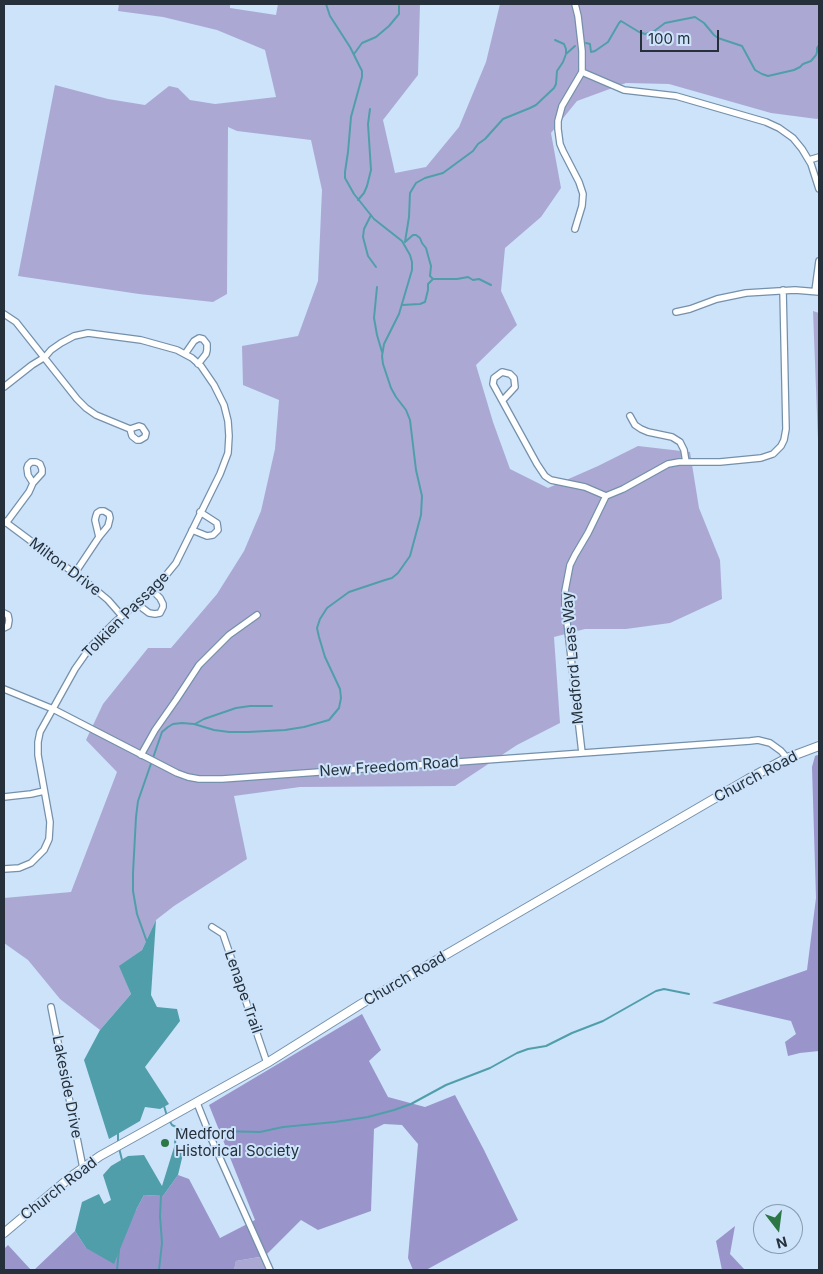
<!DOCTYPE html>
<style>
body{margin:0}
#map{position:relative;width:823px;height:1274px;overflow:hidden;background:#cce3fa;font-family:Inter,sans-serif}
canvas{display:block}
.frame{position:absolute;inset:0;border:5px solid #25303b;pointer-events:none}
.north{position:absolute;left:753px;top:1204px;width:50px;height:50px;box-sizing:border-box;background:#cce3fa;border:1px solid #899bae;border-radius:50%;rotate:165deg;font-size:14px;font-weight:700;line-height:20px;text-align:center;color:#25303b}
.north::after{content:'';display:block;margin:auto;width:18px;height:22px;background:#2b7745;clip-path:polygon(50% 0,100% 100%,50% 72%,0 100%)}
.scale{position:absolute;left:640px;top:30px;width:79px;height:22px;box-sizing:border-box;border:2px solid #25303b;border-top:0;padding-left:6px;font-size:15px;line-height:18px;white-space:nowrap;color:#25303b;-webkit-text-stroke:4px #cce3fa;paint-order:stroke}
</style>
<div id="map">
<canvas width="823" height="1274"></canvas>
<div class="frame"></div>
<div class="north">N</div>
<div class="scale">100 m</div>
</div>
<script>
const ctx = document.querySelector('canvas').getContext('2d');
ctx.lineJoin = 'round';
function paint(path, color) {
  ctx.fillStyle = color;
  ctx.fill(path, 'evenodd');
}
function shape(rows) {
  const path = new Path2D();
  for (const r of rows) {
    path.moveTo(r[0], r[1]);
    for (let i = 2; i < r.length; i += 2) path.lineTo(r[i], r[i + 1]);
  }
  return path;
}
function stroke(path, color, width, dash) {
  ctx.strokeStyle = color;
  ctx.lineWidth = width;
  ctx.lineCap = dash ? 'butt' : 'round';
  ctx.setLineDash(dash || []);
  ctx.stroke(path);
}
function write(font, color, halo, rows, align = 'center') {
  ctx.font = font + ' Inter,sans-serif';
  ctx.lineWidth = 4;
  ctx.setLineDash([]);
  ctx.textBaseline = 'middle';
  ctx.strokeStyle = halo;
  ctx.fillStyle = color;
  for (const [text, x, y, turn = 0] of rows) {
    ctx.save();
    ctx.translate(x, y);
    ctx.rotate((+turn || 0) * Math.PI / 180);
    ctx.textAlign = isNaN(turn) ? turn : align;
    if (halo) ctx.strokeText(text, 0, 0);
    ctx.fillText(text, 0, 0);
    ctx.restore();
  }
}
paint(shape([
 [119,4,230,4,230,8,276,15,278,4,420,4,418,75,383,120,395,173,426,167,459,127,486,62,500,4,819,4,819,118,817,119,771,113,669,84,626,83,577,101,551,133,561,188,541,217,505,248,501,291,517,325,476,365,493,422,510,469,548,488,598,466,638,446,690,452,699,508,720,560,722,599,670,623,626,629,585,629,554,637,560,723,517,745,455,786,300,787,234,796,247,859,174,906,156,920,142,950,120,966,131,994,100,1030,60,999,28,960,4,943,4,898,71,892,117,772,86,740,103,704,148,648,171,648,217,594,244,551,261,511,275,449,279,400,243,385,242,346,298,336,318,281,322,190,311,140,237,131,228,127,227,294,213,302,139,294,18,276,55,85,108,99,145,105,169,86,178,88,190,100,215,104,276,97,265,50,217,30,163,17,118,11],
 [813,311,819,313,819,466],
 [260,1257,266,1270,234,1270,236,1261]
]), '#aba9d4');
paint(shape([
 [817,755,819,756,819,1051,800,1053,788,1056,785,1042,796,1034,791,1021,712,1003,807,970,816,898,812,767,815,756],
 [362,1014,381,1050,369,1061,388,1097,425,1107,455,1095,484,1150,518,1220,426,1270,413,1270,408,1258,418,1144,402,1125,384,1124,374,1129,371,1211,318,1230,301,1220,265,1256,236,1261,234,1270,34,1270,75,1231,86,1248,136,1210,144,1195,163,1196,178,1175,189,1179,220,1238,255,1220,209,1105],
 [735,1226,730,1254,745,1270,750,1270,722,1270,716,1241],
 [8,1245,31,1270,4,1270,4,1249]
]), '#9995cb');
paint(shape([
 [156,920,151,995,157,1007,177,1009,180,1021,145,1067,169,1104,160,1109,145,1107,140,1121,109,1139,84,1060,100,1030,131,994,119,966,142,950],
 [175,1144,183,1154,178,1175,163,1196,144,1195,136,1210,114,1264,86,1248,75,1231,82,1202,99,1194,104,1204,111,1200,103,1175,111,1166,128,1156,144,1155,162,1186]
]), '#519eab');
stroke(shape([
 [555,40,564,44,566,49,566,54],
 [586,43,590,44,591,52,595,51,608,42,619,23,621,21,639,32,645,34,653,32,665,23,695,17,704,23,714,35,718,38,742,46,755,70,762,74,768,76,794,70,800,67,803,64,811,61,816,55,817,52,817,48,819,45],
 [354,54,362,43,376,37,389,26,399,14,399,6],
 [358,200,364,193,367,186,371,170,368,124,370,109],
 [371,215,364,229,363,237,368,256,376,267],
 [405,242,409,217,410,193,416,183,425,178,443,173,473,151,478,144,485,139,503,119,530,108,536,105,554,88,556,84,557,71,563,62,566,54,575,46],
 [405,242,413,235,416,235,420,238,422,243,426,248,429,259,431,266,430,276,433,279],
 [433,279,457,279,468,277,473,280,479,279,491,285],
 [377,287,374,318,377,335,382,352],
 [402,305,420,304,425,302,428,290,428,284,433,279],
 [195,724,204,719,236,708,250,706,272,706],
 [147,942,137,914,133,891,133,873,136,817,138,801,162,732,168,727,173,724,182,723,194,724,214,730,229,732,248,732,285,730,304,727,329,720,339,708,341,698,340,689,325,657,319,637,317,628,320,619,327,608,349,592,385,580,392,578,398,573,410,556,421,515,422,496,416,470,410,420,406,410,396,397,391,388,383,364,382,356,384,344,399,314,412,270,412,262,410,255,402,241,374,219,354,194,345,178,345,172,348,152,351,117,362,77,362,71,350,47,330,16,326,4],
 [164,1106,167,1116],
 [169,1120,172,1125,182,1130,185,1135],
 [216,1131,260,1132,283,1127,335,1122,368,1117,394,1110,411,1104,446,1085,490,1068,517,1053,528,1049,546,1046,572,1033,603,1021,656,991,664,989,689,994],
 [118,1143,118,1133],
 [176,1145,175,1142,179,1128],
 [119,1148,122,1160],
 [117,1270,119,1250],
 [159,1270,162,1243,160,1216,161,1195]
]), '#519eab', 2);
const minor = shape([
 [575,4,578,16,582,51,582,72,562,106,558,121,558,129,560,144,563,151,579,182,583,194,582,206,575,229],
 [582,72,624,90,676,96,766,122,779,128,793,138,802,149,811,164,819,189],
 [809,160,819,157],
 [815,291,819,261],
 [676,312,690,309,717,299,746,293,795,290,819,292],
 [4,314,16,322,77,399,86,408,96,415,130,429,132,436,137,440,140,440,145,437,146,433,142,427,139,426,130,429],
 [185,354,194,341,199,338,203,339,207,344,207,350,206,354,198,364],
 [4,387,32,365,45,357,51,350,61,343,74,336,88,333,141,340,177,350,192,358,201,366,214,385,224,405,228,421,229,436,228,453,220,474,176,563,167,574,152,590,115,622,98,639,89,649,75,669,40,732,38,742,38,755,50,822,49,839,44,850,31,863,19,868,4,869],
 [503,400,515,387,514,378,510,374,502,372,494,378,493,384,537,464,545,476,551,480,585,487,606,496],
 [630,416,635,425,641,429,648,432,672,437,680,442,684,450,686,462],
 [4,521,90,585,108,600,122,616],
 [6,523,29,492,33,483,28,475,27,468,28,465,31,462,36,462,40,464,42,469,42,473,33,483],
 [192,530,207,536,213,535,218,530,217,523,200,512],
 [75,573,99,537,108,526,110,518,109,514,104,511,100,511,97,513,96,516,95,520,99,537],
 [137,604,149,613,155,614,160,613,163,607,163,604,160,598,152,590],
 [4,613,8,615,9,620,8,626,4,628],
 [4,689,53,709,177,773,188,777,199,779,222,779,750,741,758,740,770,743,781,751,787,758],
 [582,753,565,605,565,591,570,565,575,555,588,533,606,496,623,489,668,464,679,462,720,462,761,458,773,454,781,446,784,440,786,429,783,290],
 [141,755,155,730,176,700,199,665,229,635,257,615],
 [4,797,31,794,44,791],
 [212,927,223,934,267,1063],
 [51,1007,83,1168],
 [197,1103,211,1138,270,1270]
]);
const secondary = shape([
 [4,1233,73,1175,100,1156,267,1063,361,1004,748,779,787,758,819,746]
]);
stroke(minor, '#7590aa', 8);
stroke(secondary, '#7590aa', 10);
stroke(minor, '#fff', 5.5);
stroke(secondary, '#fff', 8);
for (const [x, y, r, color] of [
 [165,1143,5,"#2b7745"]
]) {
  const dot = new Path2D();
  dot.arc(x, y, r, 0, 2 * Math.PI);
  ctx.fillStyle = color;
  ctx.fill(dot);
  stroke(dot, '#cce3fa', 2);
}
write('15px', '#25303b', '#cce3fa', [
 ["Milton Drive",65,567,37],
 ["Tolkien Passage",126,615,-45],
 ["Medford Leas Way",573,658,-95],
 ["New Freedom Road",389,767,-4],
 ["Church Road",756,777,-28],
 ["Church Road",405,979,-30],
 ["Lenape Trail",243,992,71],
 ["Lakeside Drive",67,1087,79],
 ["Church Road",59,1189,-38]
]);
write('15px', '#25303b', '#cce3fa', [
 ["Medford",175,1134],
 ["Historical Society",175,1151]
], 'left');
</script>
